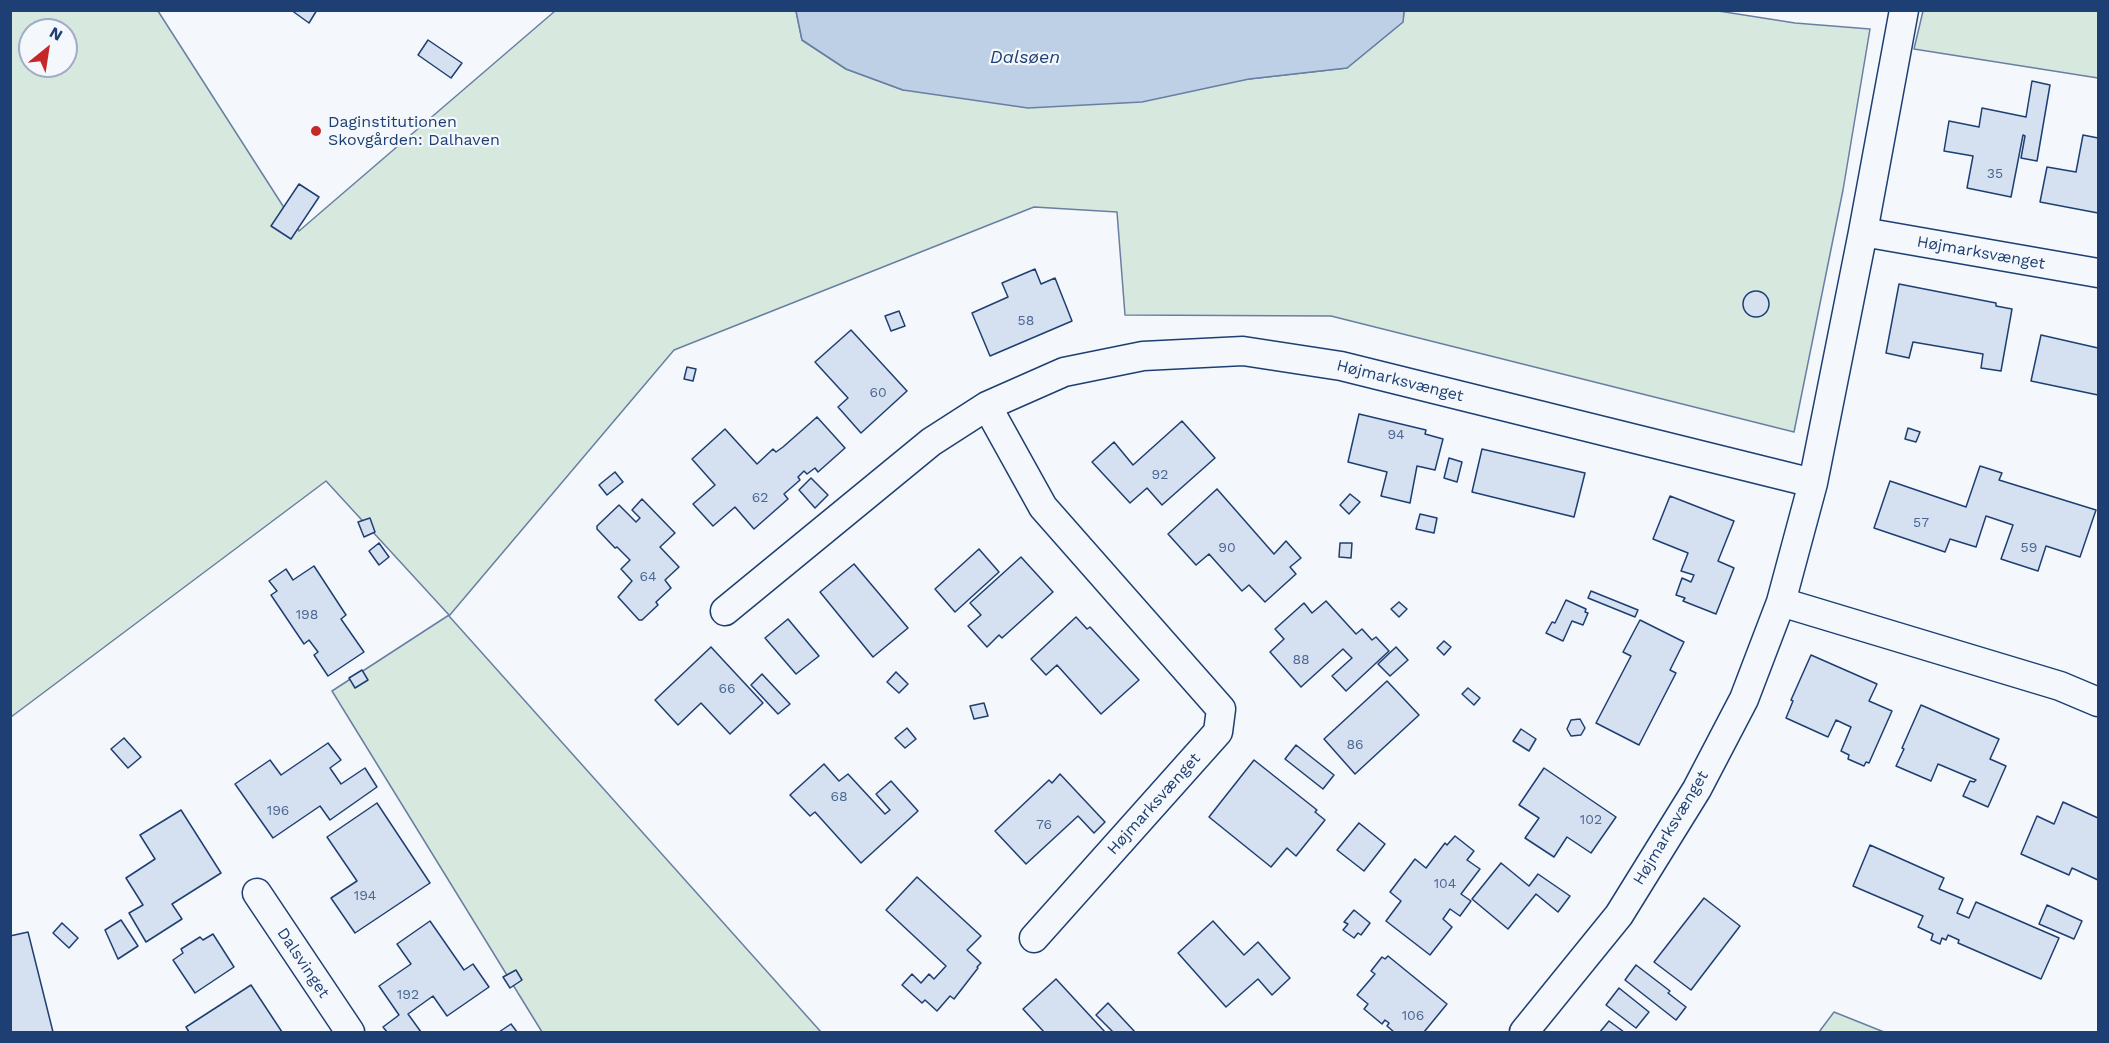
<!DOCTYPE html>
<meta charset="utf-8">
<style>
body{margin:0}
#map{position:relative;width:2109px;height:1043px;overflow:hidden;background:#f4f7fb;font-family:"Work Sans",sans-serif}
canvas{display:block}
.frame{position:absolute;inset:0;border:12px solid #1d3f73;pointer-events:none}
.north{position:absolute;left:18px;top:18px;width:60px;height:60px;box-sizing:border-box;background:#f4f7fb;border:2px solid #9eadc5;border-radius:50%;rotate:30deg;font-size:16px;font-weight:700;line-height:24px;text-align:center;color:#1d3f73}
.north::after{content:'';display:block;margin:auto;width:21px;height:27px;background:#c62828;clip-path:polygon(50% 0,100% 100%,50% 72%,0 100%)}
</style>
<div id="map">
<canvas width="2109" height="1043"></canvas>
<div class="frame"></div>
<div class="north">N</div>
</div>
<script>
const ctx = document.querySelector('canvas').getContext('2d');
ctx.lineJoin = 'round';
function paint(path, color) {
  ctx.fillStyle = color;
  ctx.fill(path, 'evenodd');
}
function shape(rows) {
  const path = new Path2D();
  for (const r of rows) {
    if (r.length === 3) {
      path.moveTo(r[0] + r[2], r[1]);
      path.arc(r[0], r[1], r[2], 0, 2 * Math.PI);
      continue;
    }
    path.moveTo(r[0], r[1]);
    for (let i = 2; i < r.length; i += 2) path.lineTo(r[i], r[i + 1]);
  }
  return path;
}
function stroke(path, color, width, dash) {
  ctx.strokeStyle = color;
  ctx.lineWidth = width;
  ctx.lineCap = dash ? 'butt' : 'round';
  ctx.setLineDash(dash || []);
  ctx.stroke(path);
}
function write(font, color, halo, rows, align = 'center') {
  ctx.font = font + ' "Work Sans",sans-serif';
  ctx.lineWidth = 4.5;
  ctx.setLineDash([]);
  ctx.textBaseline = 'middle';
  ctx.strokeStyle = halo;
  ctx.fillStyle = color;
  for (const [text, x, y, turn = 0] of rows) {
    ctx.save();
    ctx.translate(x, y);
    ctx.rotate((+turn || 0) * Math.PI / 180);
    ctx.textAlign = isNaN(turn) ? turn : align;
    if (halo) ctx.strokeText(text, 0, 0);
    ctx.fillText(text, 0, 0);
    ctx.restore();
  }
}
const green = shape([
 [1712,10,1795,23,1870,29,1843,190,1794,432,1331,316,1125,315,1117,212,1034,207,674,350,449,616,821,1032,542,1032,332,691,449,615,326,481,11,717,11,11,158,11,299,231,555,11,796,11,802,40,846,69,903,90,1249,79,1347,68,1403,22,1404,11,1712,10],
 [30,30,66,30,66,66,30,66,30,30],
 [1923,11,2098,11,2098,78,1914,49,1923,11],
 [1834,1012,1884,1032,1819,1032,1834,1012]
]);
paint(green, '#d7e8df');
stroke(green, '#687fa3', 1.5);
const water = shape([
 [796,11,796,10,1404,11,1403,22,1347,68,1249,79,1142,102,1028,108,903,90,846,69,802,40,796,11]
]);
paint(water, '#bed0e5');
stroke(water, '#687fa3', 1.5);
const building = shape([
 [291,10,317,10,309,23,291,10],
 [428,40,462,63,451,78,418,55,428,40],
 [2032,81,2050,85,2037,161,2021,158,2025,136,2023,135,2011,197,1967,188,1973,156,1944,151,1949,121,1979,127,1982,108,2026,117,2032,81],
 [2083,135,2098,138,2098,213,2040,202,2047,167,2076,172,2083,135],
 [299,184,319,197,291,239,271,226,299,184],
 [1035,269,1041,284,1055,278,1072,321,990,356,972,313,1008,297,1002,283,1035,269],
 [1899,284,1996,303,1996,306,2012,309,2001,371,1981,368,1983,354,1913,342,1909,358,1886,353,1899,284],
 [1756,304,13],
 [899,311,905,326,891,331,885,316,899,311],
 [851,330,907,391,861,433,838,407,848,398,815,362,851,330],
 [2041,335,2098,348,2098,395,2031,381,2041,335],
 [687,367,696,369,693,381,684,379,687,367],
 [1359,414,1426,430,1425,434,1443,439,1435,470,1417,466,1410,503,1381,496,1387,472,1348,462,1359,414],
 [817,417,845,448,818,472,815,468,807,474,804,471,798,477,800,480,784,494,788,499,754,529,735,507,713,526,693,504,715,485,692,459,725,429,757,464,773,449,776,452,783,447,817,417],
 [1182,421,1215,458,1162,505,1147,488,1130,503,1092,462,1114,442,1133,465,1182,421],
 [1908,428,1920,432,1916,442,1905,439,1908,428],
 [1482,449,1585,473,1574,517,1472,492,1482,449],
 [1449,458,1462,462,1457,482,1444,478,1449,458],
 [1980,466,2002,473,1999,480,2096,510,2080,557,2046,546,2038,571,2001,559,2013,525,1986,516,1976,547,1950,539,1945,552,1874,528,1890,481,1966,507,1980,466],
 [615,472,623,482,607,495,599,485,615,472],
 [811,478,828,495,815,508,799,490,811,478],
 [1217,489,1274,554,1286,541,1301,558,1290,567,1296,574,1265,602,1249,585,1242,591,1209,554,1196,565,1168,534,1217,489],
 [1350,494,1360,502,1349,514,1340,505,1350,494],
 [1670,496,1734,521,1718,561,1734,568,1716,614,1683,601,1685,598,1676,595,1682,578,1691,582,1694,575,1681,571,1688,553,1653,539,1670,496],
 [642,499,675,533,660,547,679,567,665,580,671,588,656,602,658,605,642,620,639,620,618,597,632,581,621,569,630,560,617,547,615,548,597,529,597,526,619,505,636,522,640,518,632,510,642,499],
 [1420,514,1437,518,1434,533,1416,529,1420,514],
 [370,518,375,532,364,537,358,522,370,518],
 [379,543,389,557,379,565,369,551,379,543],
 [1340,543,1352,543,1351,558,1339,557,1340,543],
 [979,549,999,572,955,612,935,589,979,549],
 [1021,557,1053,592,1002,638,999,635,987,647,968,626,981,615,970,603,1021,557],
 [854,564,908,628,873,657,820,592,854,564],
 [314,566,346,615,341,619,364,652,328,676,314,655,318,652,309,640,304,644,271,595,277,591,269,581,286,569,293,580,314,566],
 [1591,591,1638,610,1635,617,1588,598,1591,591],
 [1566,600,1586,609,1585,612,1588,613,1583,625,1572,621,1563,641,1546,633,1552,622,1555,623,1566,600],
 [1326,601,1356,634,1362,629,1372,640,1376,637,1389,651,1346,691,1332,676,1352,658,1343,649,1301,687,1270,652,1284,639,1275,629,1304,603,1312,613,1326,601],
 [1399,602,1407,609,1399,617,1391,609,1399,602],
 [1076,617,1087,629,1090,627,1139,680,1101,714,1057,665,1046,675,1031,659,1076,617],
 [788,619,819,656,796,674,765,638,788,619],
 [1640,620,1684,642,1670,670,1676,673,1639,745,1596,723,1631,656,1623,652,1640,620],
 [1444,641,1451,647,1444,655,1437,648,1444,641],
 [711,647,763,703,730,734,701,703,678,725,655,700,711,647],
 [1396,647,1408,660,1390,676,1378,664,1396,647],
 [1811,655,1877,684,1869,701,1892,711,1869,763,1866,762,1864,766,1848,759,1849,755,1841,751,1851,727,1836,720,1828,737,1786,718,1793,701,1791,700,1811,655],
 [362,670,368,680,355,688,349,678,362,670],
 [896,672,908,684,899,693,887,682,896,672],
 [762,674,790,704,778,714,751,685,762,674],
 [1387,681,1419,715,1355,774,1324,739,1387,681],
 [1468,688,1480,698,1474,705,1462,694,1468,688],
 [984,703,988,716,974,719,970,706,984,703],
 [1921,705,1999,739,1990,759,2006,766,1988,807,1963,796,1970,781,1974,782,1976,780,1938,764,1931,781,1896,766,1904,749,1902,748,1921,705],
 [1580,719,1585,728,1581,735,1571,736,1567,729,1571,720,1580,719],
 [907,728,916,739,905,748,895,738,907,728],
 [1521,729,1536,739,1529,751,1513,741,1521,729],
 [124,738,141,757,128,768,111,749,124,738],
 [328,743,341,760,330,768,341,784,365,768,377,787,330,820,320,806,273,838,235,784,270,760,281,775,328,743],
 [1296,745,1334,775,1323,789,1285,759,1296,745],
 [1254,760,1317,810,1315,812,1325,820,1296,856,1287,848,1271,867,1209,817,1254,760],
 [824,764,839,781,848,774,885,814,890,810,876,794,891,781,918,811,861,863,815,812,810,816,790,795,824,764],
 [1544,768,1616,817,1591,853,1567,837,1554,857,1525,838,1539,818,1519,805,1544,768],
 [1060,774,1105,822,1094,833,1078,816,1026,864,995,831,1049,780,1052,783,1060,774],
 [2063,802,2098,818,2098,880,2072,868,2069,875,2021,854,2037,816,2054,824,2063,802],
 [377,803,430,883,355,933,331,898,357,881,327,837,377,803],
 [181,810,221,873,172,904,182,919,146,942,129,913,143,905,126,878,155,859,140,835,181,810],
 [1359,823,1385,844,1364,871,1337,850,1359,823],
 [1455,836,1474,851,1467,860,1480,869,1461,894,1471,901,1460,916,1450,909,1443,919,1452,927,1430,955,1386,921,1401,901,1390,892,1415,859,1426,868,1445,843,1447,845,1455,836],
 [1870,845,1944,878,1939,889,1963,899,1957,913,1969,918,1976,902,2059,938,2041,979,1958,943,1959,940,1948,935,1946,940,1942,938,1940,944,1931,940,1933,934,1918,927,1923,916,1853,886,1870,845],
 [1501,863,1529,886,1538,874,1570,896,1558,912,1536,894,1508,929,1472,899,1501,863],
 [917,877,981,936,967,950,981,963,977,967,978,968,954,999,950,996,937,1011,925,1000,922,1003,902,985,912,974,921,983,929,974,934,979,946,966,886,910,917,877],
 [1704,898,1740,926,1691,990,1654,962,1704,898],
 [2047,905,2082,921,2074,939,2039,924,2047,905],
 [1354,910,1370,923,1361,935,1358,933,1354,938,1343,930,1348,924,1344,922,1354,910],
 [121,920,138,946,118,959,105,930,121,920],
 [430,921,464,970,473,964,489,987,447,1016,433,996,408,1014,421,1032,387,1032,383,1027,399,1015,379,986,411,964,397,944,430,921],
 [1213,921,1244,955,1258,942,1290,978,1272,995,1258,979,1226,1007,1178,953,1213,921],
 [62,923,78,938,69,948,53,933,62,923],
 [28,932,53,1032,10,1032,10,936,28,932],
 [213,934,234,967,195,993,173,960,183,953,181,949,200,937,203,940,213,934],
 [1388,956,1447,1004,1424,1032,1394,1032,1387,1026,1389,1023,1385,1020,1382,1024,1364,1009,1368,1004,1357,995,1375,974,1371,971,1382,957,1385,959,1388,956],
 [1636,965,1670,991,1668,993,1686,1007,1676,1020,1625,980,1636,965],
 [516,970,522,980,510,988,503,977,516,970],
 [1056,979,1105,1032,1044,1032,1023,1009,1056,979],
 [251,985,282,1032,189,1032,186,1027,251,985],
 [1619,988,1649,1012,1636,1028,1606,1005,1619,988],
 [1108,1003,1135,1032,1113,1032,1096,1015,1108,1003],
 [1609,1021,1624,1032,1600,1032,1609,1021],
 [511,1024,517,1032,499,1032,511,1024]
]);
paint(building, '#d5e0f0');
stroke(building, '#1d3f73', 1.5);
const street = shape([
 [1863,232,2098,273],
 [987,406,1043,507,1221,709,1218,732,1034,938],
 [1781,602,2060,686,2098,702],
 [725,611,931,442,987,406,1064,372,1143,356,1243,351,1341,366,1813,483],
 [257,893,350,1032],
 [1524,1032,1619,915,1697,789,1744,699,1781,602,1813,483,1863,232,1904,10]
]);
stroke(street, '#1d3f73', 31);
stroke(street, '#f4f7fb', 28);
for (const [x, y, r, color] of [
 [316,131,6,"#c62828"]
]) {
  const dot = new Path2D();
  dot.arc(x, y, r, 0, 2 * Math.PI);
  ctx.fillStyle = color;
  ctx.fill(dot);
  stroke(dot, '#f4f7fb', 2);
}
write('14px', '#4b6792', null, [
 ["35",1995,174],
 ["58",1026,321],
 ["60",878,393],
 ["94",1396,435],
 ["92",1160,475],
 ["62",760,498],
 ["57",1921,523],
 ["90",1227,548],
 ["59",2029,548],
 ["64",648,577],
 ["198",307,615],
 ["88",1301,660],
 ["66",727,689],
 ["86",1355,745],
 ["68",839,797],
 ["196",278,811],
 ["102",1591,820],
 ["76",1044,825],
 ["104",1445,884],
 ["194",365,896],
 ["192",408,995],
 ["106",1413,1016]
]);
write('16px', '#1d3f73', '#f4f7fb', [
 ["Daginstitutionen",328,122],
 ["Skovgården: Dalhaven",328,140]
], 'left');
write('16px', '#1d3f73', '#f4f7fb', [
 ["Højmarksvænget",1981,253,10],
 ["Højmarksvænget",1400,381,14],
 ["Højmarksvænget",1154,804,-48],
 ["Højmarksvænget",1671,828,-59],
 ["Dalsvinget",303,963,56]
]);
write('italic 18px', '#1d3f73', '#f4f7fb', [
 ["Dalsøen",1025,58]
]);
</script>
